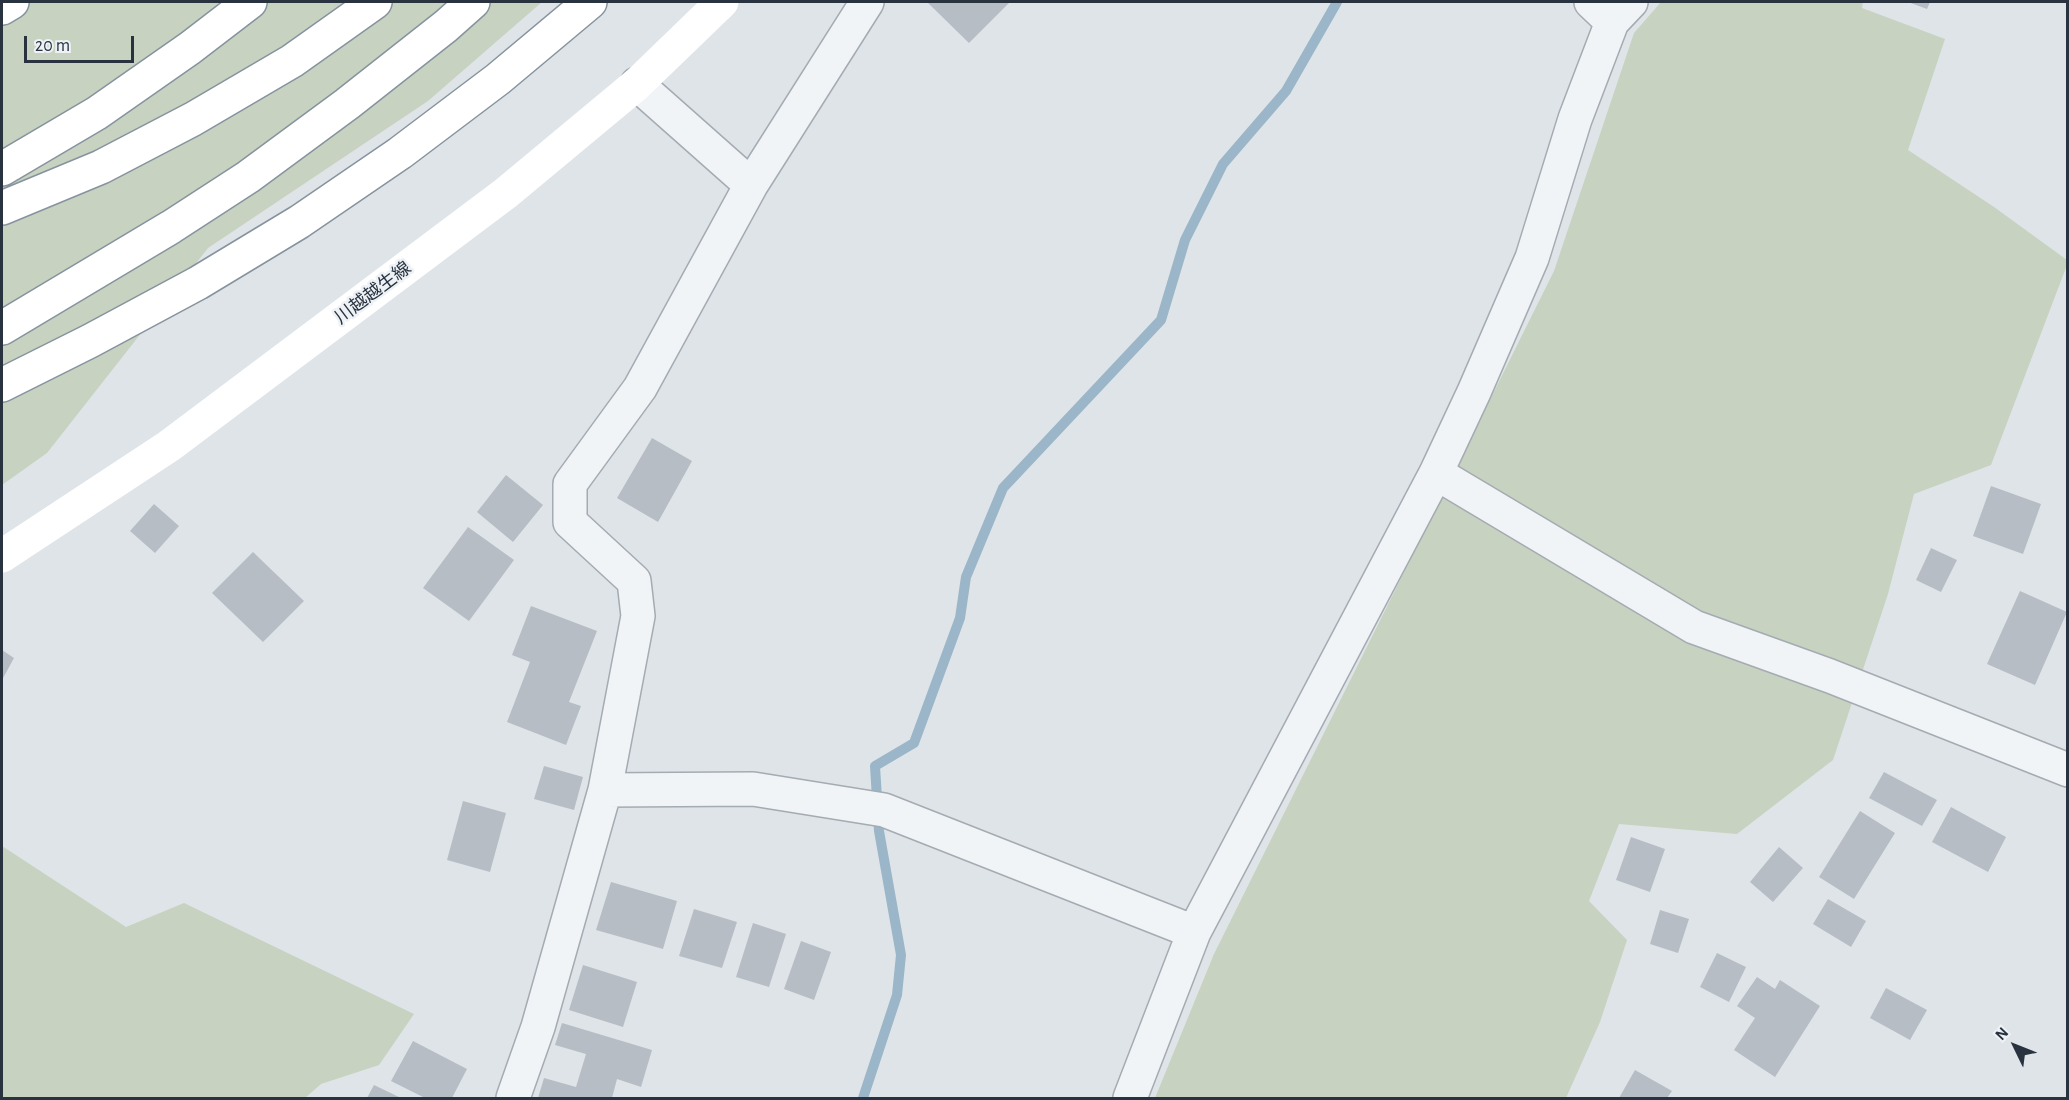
<!DOCTYPE html>
<meta charset="utf-8">
<style>
body{margin:0}
#map{position:relative;width:2069px;height:1100px;overflow:hidden;background:#dfe4e8;font-family:"Alegreya Sans",sans-serif}
canvas{display:block}
.frame{position:absolute;inset:0;border:3px solid #28333f;pointer-events:none}
.north{position:absolute;left:1985px;top:1016px;width:60px;height:60px;-webkit-text-stroke:4px #eef2f6;paint-order:stroke;rotate:313deg;font-size:16px;font-weight:700;line-height:24px;text-align:center;color:#28333f}
.north::after{content:'';display:block;margin:auto;width:21px;height:27px;background:#28333f;clip-path:polygon(50% 0,100% 100%,50% 72%,0 100%)}
.scale{position:absolute;left:24px;top:36px;width:110px;height:27px;box-sizing:border-box;border:3px solid #28333f;border-top:0;padding-left:8px;font-size:18px;line-height:21px;white-space:nowrap;color:#28333f;-webkit-text-stroke:4px #eef2f6;paint-order:stroke}
</style>
<div id="map">
<canvas width="2069" height="1100"></canvas>
<div class="frame"></div>
<div class="north">N</div>
<div class="scale">20 m</div>
</div>
<script>
const ctx = document.querySelector('canvas').getContext('2d');
ctx.lineJoin = 'round';
function paint(path, color) {
  ctx.fillStyle = color;
  ctx.fill(path, 'evenodd');
}
function shape(rows) {
  const path = new Path2D();
  for (const r of rows) {
    path.moveTo(r[0], r[1]);
    for (let i = 2; i < r.length; i += 2) path.lineTo(r[i], r[i + 1]);
  }
  return path;
}
function stroke(path, color, width, dash) {
  ctx.strokeStyle = color;
  ctx.lineWidth = width;
  ctx.lineCap = dash ? 'butt' : 'round';
  ctx.setLineDash(dash || []);
  ctx.stroke(path);
}
function write(font, color, halo, rows, align = 'center') {
  ctx.font = font + ' "Alegreya Sans","Noto Sans JP",sans-serif';
  ctx.lineWidth = 5;
  ctx.setLineDash([]);
  ctx.textBaseline = 'middle';
  ctx.strokeStyle = halo;
  ctx.fillStyle = color;
  for (const [text, x, y, turn = 0] of rows) {
    ctx.save();
    ctx.translate(x, y);
    ctx.rotate((+turn || 0) * Math.PI / 180);
    ctx.textAlign = isNaN(turn) ? turn : align;
    if (halo) ctx.strokeText(text, 0, 0);
    ctx.fillText(text, 0, 0);
    ctx.restore();
  }
}
paint(shape([
 [2,2,542,2,428,101,208,248,47,453,2,485],
 [1661,2,1863,2,1862,8,1945,39,1908,150,1994,207,2067,260,2067,265,1991,465,1914,494,1888,594,1833,760,1737,834,1619,824,1589,901,1627,940,1600,1022,1566,1098,1155,1098,1214,954,1554,271,1634,33],
 [2,846,126,927,184,903,414,1014,379,1065,321,1084,305,1098,2,1098]
]), '#c7d2c0');
stroke(shape([
 [863,1098,897,995,901,955,879,831,875,766,914,743,960,618,966,577,1003,488,1161,320,1185,240,1223,164,1286,91,1337,2]
]), '#9ab6c8', 10);
paint(shape([
 [927,2,1010,2,969,43],
 [1908,2,1930,2,1927,9],
 [652,438,692,461,658,522,617,498],
 [506,475,543,505,513,542,477,512],
 [1991,486,2041,504,2023,554,1973,536],
 [154,504,179,526,155,553,130,531],
 [468,527,514,560,469,621,423,588],
 [1931,548,1957,560,1941,592,1916,580],
 [253,552,304,601,263,642,212,593],
 [2020,591,2067,612,2035,685,1987,664],
 [531,606,597,631,569,702,581,706,566,745,507,722,530,662,512,655],
 [2,650,14,658,2,680],
 [544,766,583,777,574,810,534,799],
 [1884,772,1937,800,1922,826,1869,798],
 [463,801,506,813,490,872,447,860],
 [1951,807,2006,837,1988,872,1932,842],
 [1860,811,1895,833,1854,899,1819,877],
 [1631,837,1665,849,1650,892,1616,880],
 [1779,847,1803,868,1773,902,1750,882],
 [611,882,677,901,663,949,596,930],
 [1828,899,1866,921,1851,947,1813,924],
 [694,909,737,922,722,968,679,956],
 [1660,910,1689,919,1678,953,1650,944],
 [753,923,786,934,769,987,736,977],
 [801,941,831,952,814,1000,784,989],
 [1717,953,1746,967,1729,1002,1700,987],
 [583,965,637,982,623,1027,569,1010],
 [1757,977,1775,989,1780,980,1820,1006,1775,1077,1734,1050,1755,1018,1737,1006],
 [1886,988,1927,1010,1910,1040,1870,1018],
 [562,1023,652,1050,641,1087,617,1079,612,1098,538,1098,544,1078,576,1087,586,1054,555,1045],
 [413,1041,467,1069,452,1098,425,1098,391,1081],
 [1635,1070,1672,1091,1667,1098,1619,1098],
 [374,1085,401,1098,367,1098]
]), '#b6bdc5');
const street = shape([
 [1612,22,1631,2],
 [637,84,751,185],
 [1436,473,1694,627,1830,676,2068,770],
 [605,790,753,789,884,810,1194,932],
 [513,1098,538,1027,605,790,638,616,634,581,570,522,570,484,640,388,751,185,867,2],
 [1130,1098,1194,932,1436,473,1474,392,1532,258,1575,119,1612,22,1591,2]
]);
const highway = shape([
 [2,8,12,2],
 [2,169,97,113,190,48,250,2],
 [2,208,101,167,193,119,292,61,375,2],
 [2,328,171,227,248,177,347,104,446,26,473,2],
 [2,385,90,341,198,283,299,222,400,153,498,79,590,2]
]);
stroke(street, '#a4abb2', 36);
stroke(highway, '#86939e', 36);
stroke(street, '#f1f4f6', 33);
stroke(shape([
 [2,556,169,446,506,193,637,84,722,2]
]), '#fff', 33);
stroke(highway, '#fff', 33);
write('18px', '#28333f', '#eef2f6', [
 ["川越越生線",373,293,-37]
]);
</script>
